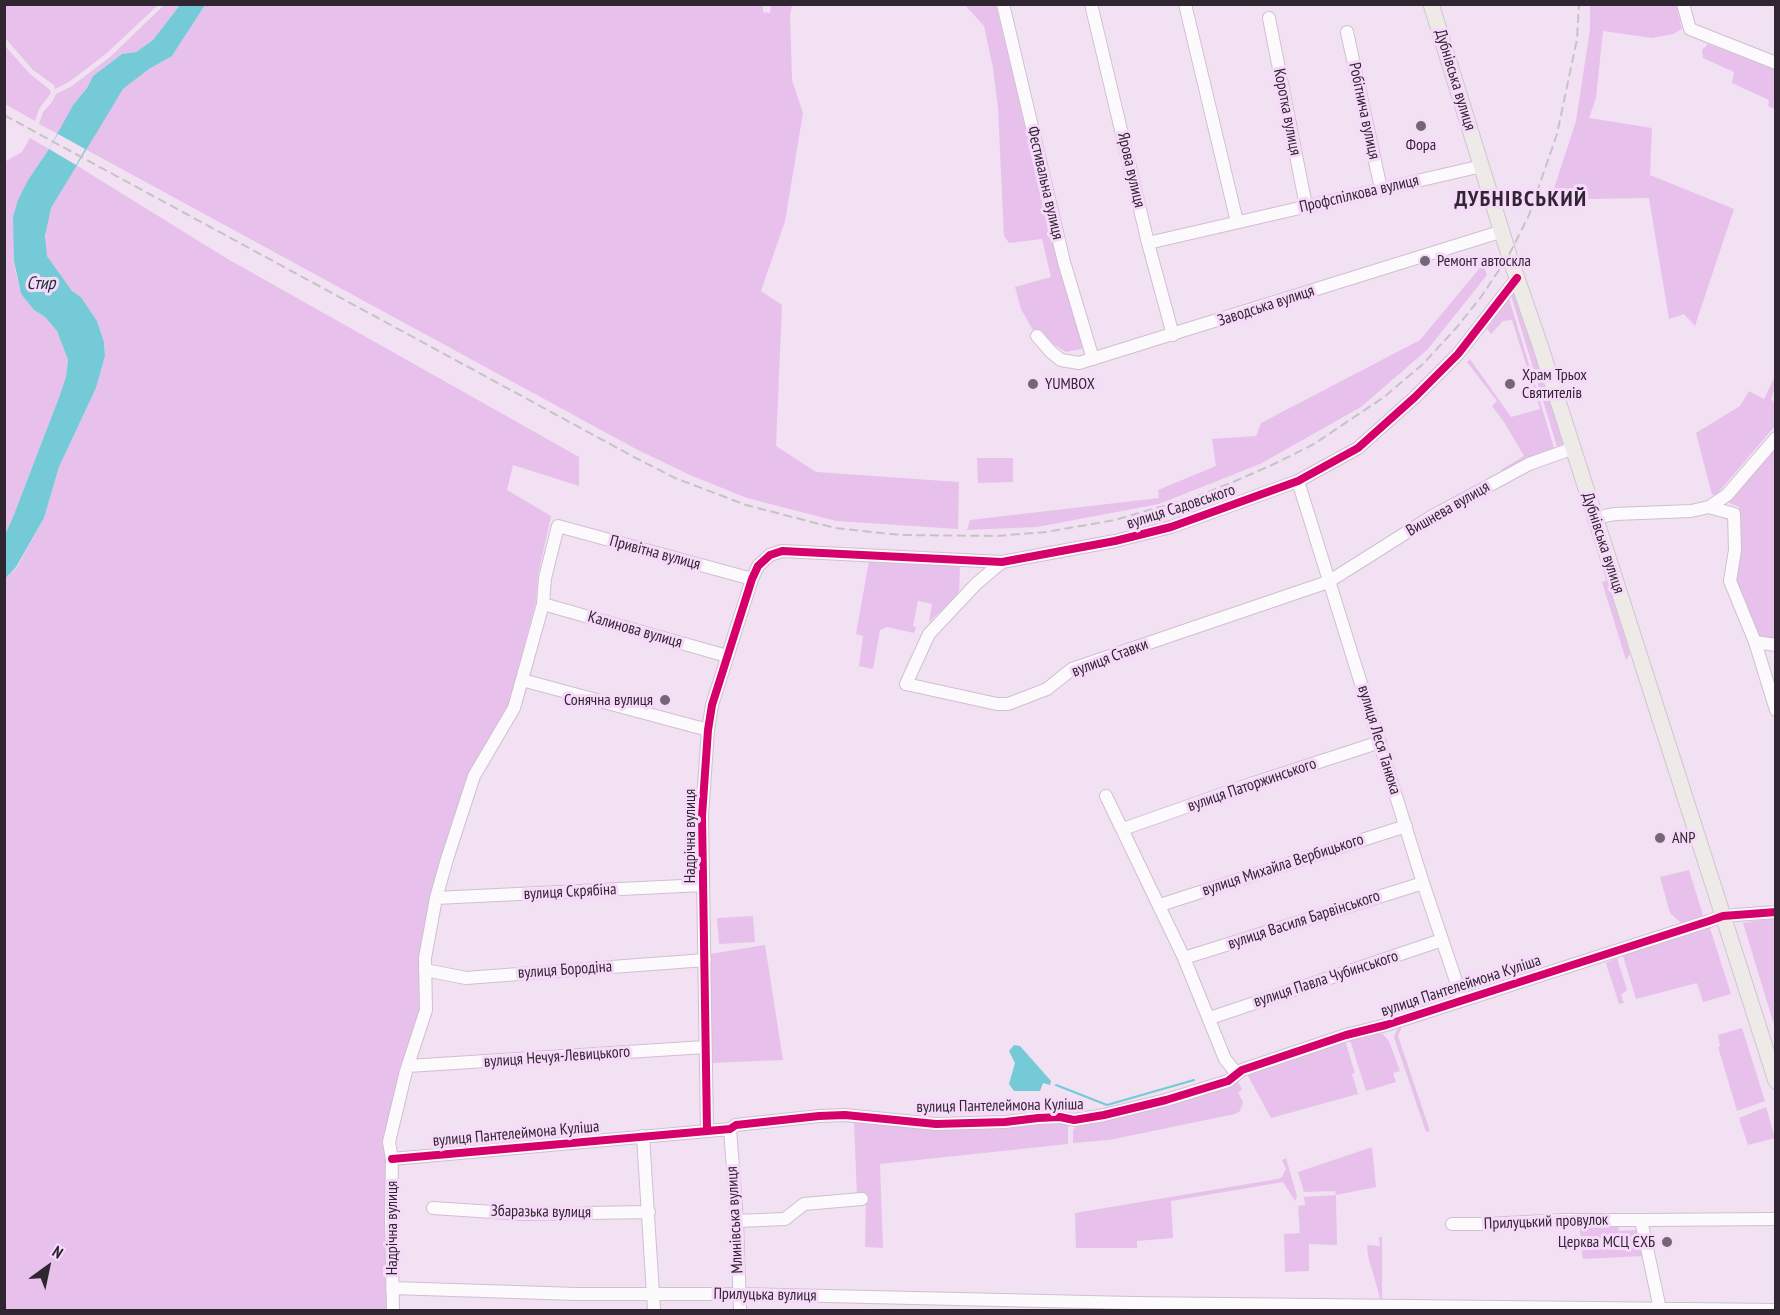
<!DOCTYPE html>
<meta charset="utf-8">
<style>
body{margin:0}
#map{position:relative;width:1780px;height:1315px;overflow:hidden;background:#f1e1f3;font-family:"PT Sans Narrow",sans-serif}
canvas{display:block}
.frame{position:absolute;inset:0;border:6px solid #302631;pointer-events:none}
.north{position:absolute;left:18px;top:1237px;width:60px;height:60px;-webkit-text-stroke:4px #f7dafa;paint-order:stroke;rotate:33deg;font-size:16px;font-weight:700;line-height:24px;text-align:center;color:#302631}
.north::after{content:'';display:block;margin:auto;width:21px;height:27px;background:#302631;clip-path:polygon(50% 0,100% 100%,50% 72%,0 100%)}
</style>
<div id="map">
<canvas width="1780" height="1315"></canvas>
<div class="frame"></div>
<div class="north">N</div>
</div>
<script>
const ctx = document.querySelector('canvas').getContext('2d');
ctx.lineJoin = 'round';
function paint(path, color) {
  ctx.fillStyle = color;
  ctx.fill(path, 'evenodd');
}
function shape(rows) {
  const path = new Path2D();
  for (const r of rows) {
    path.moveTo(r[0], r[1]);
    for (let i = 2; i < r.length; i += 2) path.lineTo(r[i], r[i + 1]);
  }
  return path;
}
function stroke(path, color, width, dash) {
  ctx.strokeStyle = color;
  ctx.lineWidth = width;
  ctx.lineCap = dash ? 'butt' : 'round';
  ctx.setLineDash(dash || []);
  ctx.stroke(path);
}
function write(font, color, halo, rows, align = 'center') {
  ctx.font = font + ' "PT Sans Narrow",sans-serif';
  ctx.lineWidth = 6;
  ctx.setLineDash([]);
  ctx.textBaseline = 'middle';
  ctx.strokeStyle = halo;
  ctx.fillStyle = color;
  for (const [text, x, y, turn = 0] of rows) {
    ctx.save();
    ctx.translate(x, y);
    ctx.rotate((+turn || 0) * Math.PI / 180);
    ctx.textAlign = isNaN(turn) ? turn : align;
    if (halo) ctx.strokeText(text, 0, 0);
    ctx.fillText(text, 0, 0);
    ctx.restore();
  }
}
paint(shape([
 [763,4,763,12,770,13,771,5,792,5,790,15,792,80,803,113,785,221,761,291,782,305,776,446,816,472,959,482,958,529,836,521,747,498,690,475,636,449,85,149,123,89,149,69,172,56,205,5],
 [4,5,5,4,158,5,107,53,69,82,55,89,54,85,33,70,5,38],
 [164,5,180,5,153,40,136,52,122,54,93,76,87,88,73,105,58,134,39,124,43,112,52,102,56,94,72,86,110,57],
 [965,5,996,5,1059,264,1086,348,1066,352,1053,344,1041,330,1034,332,1021,309,1015,287,1051,277,1042,239,1009,243,1004,236,998,108,993,68,984,26],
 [1590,5,1676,5,1682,29,1673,34,1652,38,1603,31,1596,98,1589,118,1652,128,1650,175,1734,209,1695,326,1684,314,1669,319,1649,198,1587,199,1564,207,1549,204,1576,121,1590,29],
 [1708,44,1775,69,1775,109,1768,106,1769,100,1732,83,1734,72,1703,58,1702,50],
 [5,46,30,74,49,89,51,93,39,109,35,121,5,104],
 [30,138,49,149,28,180,14,261,16,274,21,294,34,310,45,317,57,331,68,360,66,377,58,400,13,517,5,535,5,160,6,161,22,152],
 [76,165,226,258,579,457,579,486,513,465,507,490,551,516,538,575,536,601,509,703,472,771,443,855,422,1010,386,1137,387,1310,5,1310,5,579,17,567,44,518,59,467,96,388,105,356,104,342,97,321,81,297,72,291,63,279,47,256,45,249,46,225,51,208],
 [1483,264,1487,275,1428,349,1361,407,1260,464,1159,504,1037,527,967,530,970,520,1159,498,1158,490,1216,466,1212,439,1256,436,1261,423,1420,340],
 [1510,292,1515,294,1563,443,1558,450],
 [1508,295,1555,451,1503,473,1501,470,1524,456,1504,422,1492,406,1497,401,1467,362,1470,359,1511,417,1540,409,1512,320,1503,321,1491,334,1487,329],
 [1775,376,1775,388,1771,399,1775,403,1775,426,1717,494,1712,495,1696,433,1740,406,1749,391,1764,399],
 [1775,448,1775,640,1756,637,1734,581,1740,520,1739,507,1727,502],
 [977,458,1013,458,1013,482,978,483],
 [869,561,960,563,959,594,929,622,932,604,918,601,913,626,916,627,914,633,887,627,880,630,873,669,859,666,863,636,856,634],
 [1607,580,1630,654,1626,660,1602,582],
 [1689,870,1703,915,1696,921,1687,924,1681,923,1670,913,1660,877],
 [753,916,755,942,719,944,717,918],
 [1775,918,1776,918,1775,1028,1743,923],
 [1705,926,1710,928,1731,994,1703,1002,1697,983,1636,999,1623,956,1625,951],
 [765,945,783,1060,710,1063,710,954],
 [1617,958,1627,990,1621,995,1624,1003,1619,1004,1606,963],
 [1424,1015,1426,1020,1402,1027,1398,1036,1430,1131,1426,1132,1394,1037,1399,1025],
 [1742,1028,1765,1101,1737,1111,1718,1047,1720,1046,1718,1035],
 [1375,1032,1383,1034,1389,1041,1400,1071,1393,1073,1396,1082,1366,1091,1350,1040],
 [1345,1041,1355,1073,1352,1074,1358,1094,1271,1118,1248,1076,1250,1073],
 [1238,1081,1242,1090,1238,1092,1243,1102,1240,1111,1235,1114,1109,1140,1073,1143,1073,1130,1081,1121],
 [1766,1107,1775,1138,1748,1145,1739,1118],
 [853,1118,1068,1121,1068,1144,880,1164,883,1248,865,1247,866,1195,857,1196,854,1123,844,1122],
 [1372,1147,1376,1187,1336,1195,1337,1245,1309,1244,1309,1271,1285,1272,1284,1234,1300,1233,1298,1206,1305,1205,1304,1197,1336,1195,1335,1191,1304,1192,1298,1172],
 [1286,1158,1297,1196,1295,1201,1283,1182,1171,1201,1173,1238,1137,1241,1137,1248,1076,1248,1075,1213,1278,1179,1282,1177,1286,1169,1282,1160],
 [1579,1223,1618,1224,1619,1231,1638,1230,1644,1256,1583,1259],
 [1379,1237,1382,1237,1382,1301,1381,1301,1368,1256,1367,1245,1380,1246]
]), '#e7c1eb');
paint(shape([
 [180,5,205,5,172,56,149,69,123,89,51,208,45,236,47,256,72,291,81,297,97,321,104,342,105,356,96,388,59,467,44,518,16,567,5,579,5,535,13,517,58,400,66,377,68,360,57,331,45,317,34,310,21,294,14,261,13,217,18,200,28,180,49,149,73,105,87,88,93,76,122,54,136,52,153,40],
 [1014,1045,1020,1046,1051,1081,1050,1085,1043,1083,1040,1091,1014,1091,1009,1084,1015,1063,1009,1051]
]), '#74cad7');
paint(shape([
 [58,134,85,149,76,165,49,149]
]), '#f1e1f3');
stroke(shape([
 [1056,1085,1107,1105,1194,1080]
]), '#74cad7', 2);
const minor = shape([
 [1003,4,1064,262,1093,359],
 [1091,4,1148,243,1173,335],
 [1185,4,1237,222],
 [1683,4,1690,29,1776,63],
 [1269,18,1306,206],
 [1347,32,1381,189],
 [1148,243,1482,166],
 [1037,336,1051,352,1061,360,1079,363,1503,231],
 [1298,481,1423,883,1462,999],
 [1709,507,1734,514,1735,550,1730,581,1755,642,1776,710],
 [1594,518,1615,514,1691,511,1709,507,1727,495,1776,438],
 [1002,562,976,584,929,634,906,684,997,704,1008,704,1047,689,1072,669,1328,582,1431,517,1529,464,1574,448],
 [543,604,727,656],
 [1755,642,1776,645],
 [522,680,708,730],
 [1106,796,1184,958,1225,1059,1237,1074],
 [1123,829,1251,784,1380,742],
 [436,898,703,885],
 [1160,905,1406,826],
 [1184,958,1423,883],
 [425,970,466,978,705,960],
 [1210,1018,1442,940],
 [408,1066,705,1047],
 [730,1129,737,1221,740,1310],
 [707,1130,702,816,708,730,712,705,752,579,758,566,770,555,782,551,1002,562,1115,541,1171,527,1298,481,1358,448,1415,397,1458,354,1517,278],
 [643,1136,654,1310],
 [392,1159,730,1129,736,1125,819,1116,845,1115,936,1124,1005,1122,1038,1118,1060,1117,1074,1120,1104,1115,1166,1100,1228,1081,1242,1070,1346,1035,1386,1025,1709,921,1723,916,1776,912],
 [433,1208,523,1214,649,1212],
 [737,1221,785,1219,804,1204,862,1199],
 [1452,1224,1486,1224,1565,1220,1641,1220],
 [392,1288,576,1294,739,1294,1132,1303,1776,1310],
 [1660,1309,1641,1220,1776,1219],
 [393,1310,391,1217,392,1159,389,1142,406,1071,426,1010,425,958,436,898,447,859,474,776,514,708,543,604,545,578,558,526,752,579]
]);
const major = shape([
 [1431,4,1509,255,1540,345,1776,1081]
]);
stroke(minor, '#cdc1cf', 14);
stroke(major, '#cdc5ce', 17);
stroke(minor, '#fdfafd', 12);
stroke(major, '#eeeae7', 15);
stroke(shape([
 [4,115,634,457,675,478,746,505,835,528,900,535,996,536,1046,532,1115,520,1195,497,1233,482,1272,465,1314,444,1384,397,1423,364,1457,327,1481,297,1509,255,1529,215,1557,134,1577,39,1579,4]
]), '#c7c2c8', 2, [9, 4.5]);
stroke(shape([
 [707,1130,702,816,708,730,712,705,752,579,758,566,770,555,782,551,1002,562,1115,541,1171,527,1298,481,1358,448,1415,397,1458,354,1517,278],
 [392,1159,730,1129,736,1125,819,1116,845,1115,936,1124,1005,1122,1038,1118,1060,1117,1074,1120,1104,1115,1166,1100,1228,1081,1242,1070,1346,1035,1386,1025,1709,921,1723,916,1776,912]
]), '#d6006c', 8);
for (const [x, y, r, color] of [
 [1421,126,6,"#746775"],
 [1425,261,6,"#746775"],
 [1033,384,6,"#746775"],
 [1510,384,6,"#746775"],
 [665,700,6,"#746775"],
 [1660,838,6,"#746775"],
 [1667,1242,6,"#746775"]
]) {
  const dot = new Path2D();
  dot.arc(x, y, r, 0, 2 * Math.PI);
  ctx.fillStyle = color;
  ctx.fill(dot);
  stroke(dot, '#f7dafa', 2);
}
write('16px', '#302631', '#f7dafa', [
 ["Дубнівська вулиця",1455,80,73],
 ["Робітнича вулиця",1364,111,78],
 ["Коротка вулиця",1287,112,79],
 ["Ярова вулиця",1131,170,77],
 ["Фестивальна вулиця",1045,183,77],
 ["Профспілкова вулиця",1359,194,-13],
 ["Заводська вулиця",1266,306,-18],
 ["вулиця Садовського",1181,507,-18],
 ["Вишнева вулиця",1448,509,-30],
 ["Дубнівська вулиця",1603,543,72],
 ["Привітна вулиця",655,553,15],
 ["Калинова вулиця",635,630,16],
 ["вулиця Ставки",1110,658,-21],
 ["вулиця Леся Танюка",1379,740,73],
 ["вулиця Паторжинського",1252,785,-19],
 ["Надрічна вулиця",690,836,-90],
 ["вулиця Михайла Вербицького",1283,865,-18],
 ["вулиця Скрябіна",570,892,-3],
 ["вулиця Василя Барвінського",1304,920,-18],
 ["вулиця Бородіна",565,970,-4],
 ["вулиця Павла Чубинського",1326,979,-18],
 ["вулиця Пантелеймона Куліша",1461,986,-18],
 ["вулиця Нечуя-Левицького",557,1057,-4],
 ["вулиця Пантелеймона Куліша",1000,1106,-1],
 ["вулиця Пантелеймона Куліша",516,1134,-5],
 ["Збаразька вулиця",541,1212,1],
 ["Млинівська вулиця",735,1220,-93],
 ["Прилуцький провулок",1546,1222,-2],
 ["Надрічна вулиця",392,1228,-90],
 ["Прилуцька вулиця",765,1295,1]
]);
write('16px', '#302631', '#f7dafa', [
 ["Фора",1421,145,"center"],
 ["Ремонт автоскла",1437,261],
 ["Храм Трьох",1522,375],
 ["Святителів",1522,393],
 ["YUMBOX",1045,384],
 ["Сонячна вулиця",653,700,"right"],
 ["ANP",1672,838],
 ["Церква МСЦ ЄХБ",1655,1242,"right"]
], 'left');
write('italic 18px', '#192f31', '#f7dafa', [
 ["Стир",41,284]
]);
ctx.letterSpacing = '1.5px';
write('bold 22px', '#302631', '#f7dafa', [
 ["ДУБНІВСЬКИЙ",1521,200]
]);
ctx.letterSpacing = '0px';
</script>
